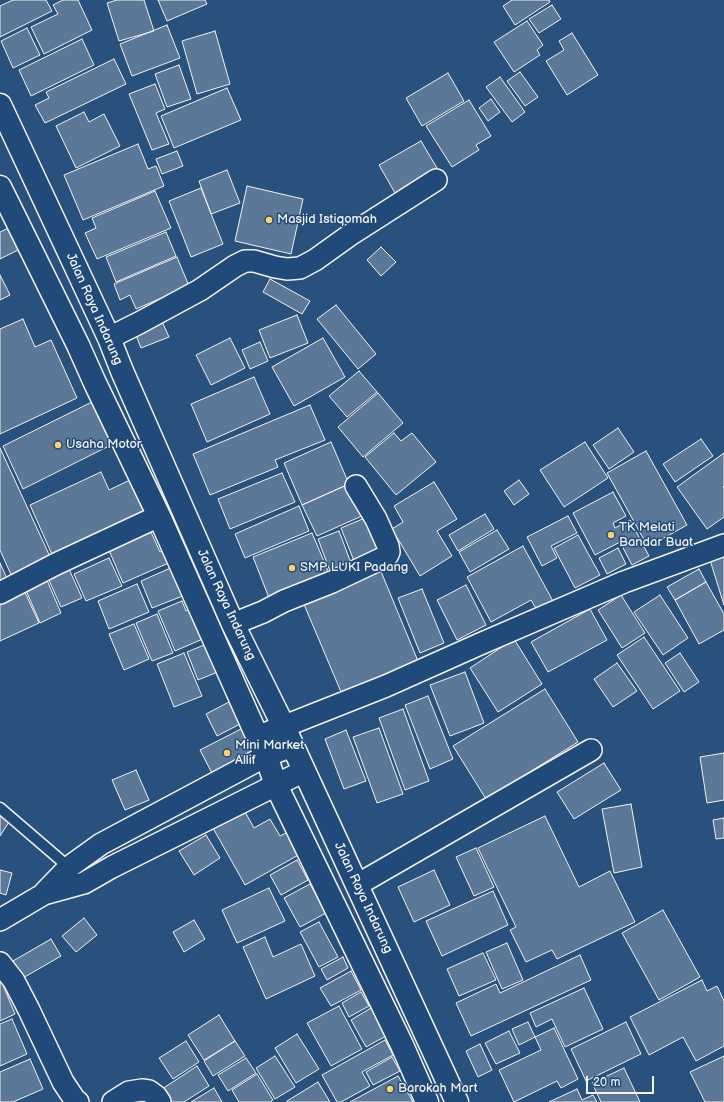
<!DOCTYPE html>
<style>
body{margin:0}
#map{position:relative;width:724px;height:1102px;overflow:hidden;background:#28517e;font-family:"Balsamiq Sans",sans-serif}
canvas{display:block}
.scale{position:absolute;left:586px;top:1076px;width:68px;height:18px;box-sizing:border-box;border:2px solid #f4f1e8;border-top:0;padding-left:5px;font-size:12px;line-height:14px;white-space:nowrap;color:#f4f1e8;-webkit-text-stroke:3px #1f4a7a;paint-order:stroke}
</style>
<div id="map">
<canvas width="724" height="1102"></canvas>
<div class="scale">20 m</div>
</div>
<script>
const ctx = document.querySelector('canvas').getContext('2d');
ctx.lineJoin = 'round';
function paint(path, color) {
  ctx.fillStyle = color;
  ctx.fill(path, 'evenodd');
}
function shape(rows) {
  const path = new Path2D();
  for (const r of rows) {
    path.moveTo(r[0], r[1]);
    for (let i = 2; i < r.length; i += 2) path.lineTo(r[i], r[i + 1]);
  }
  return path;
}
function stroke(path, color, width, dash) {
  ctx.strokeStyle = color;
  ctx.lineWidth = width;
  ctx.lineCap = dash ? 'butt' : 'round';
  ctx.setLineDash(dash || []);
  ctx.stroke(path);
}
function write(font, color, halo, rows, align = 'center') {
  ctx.font = font + ' "Balsamiq Sans",sans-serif';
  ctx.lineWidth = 3;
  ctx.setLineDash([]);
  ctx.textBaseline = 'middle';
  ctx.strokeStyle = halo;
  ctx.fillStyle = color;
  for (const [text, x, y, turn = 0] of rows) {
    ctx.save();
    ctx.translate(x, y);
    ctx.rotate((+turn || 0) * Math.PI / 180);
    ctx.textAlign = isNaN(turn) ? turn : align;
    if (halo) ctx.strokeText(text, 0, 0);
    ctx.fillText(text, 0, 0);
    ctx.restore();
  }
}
const building = shape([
 [13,0,46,0,52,11,0,37,0,6,13,0],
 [63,0,78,0,92,30,44,54,31,27,58,14,53,5,63,0],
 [117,0,144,0,154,31,119,41,107,3,117,0],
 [158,0,205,0,207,4,167,21,158,0],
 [512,0,549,0,550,2,515,25,503,6,512,0],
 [552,5,561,19,539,33,529,19,552,5],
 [527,21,543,45,537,50,540,55,514,72,494,42,527,21],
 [167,25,180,58,132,76,120,44,167,25],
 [27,28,40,55,13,68,1,41,27,28],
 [215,31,230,84,197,94,182,41,215,31],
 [572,33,598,75,567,95,546,61,564,50,559,41,572,33],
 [82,39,94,65,31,96,19,70,82,39],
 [114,59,126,84,45,123,35,105,49,98,46,92,114,59],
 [179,65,191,99,167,107,155,74,179,65],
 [520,72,538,97,525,106,507,81,520,72],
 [448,73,464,101,422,126,406,98,448,73],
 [500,77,525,112,512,122,486,87,500,77],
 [155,84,165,109,156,113,169,144,152,150,129,94,155,84],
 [227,88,241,120,174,148,161,116,227,88],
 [491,99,500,112,488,121,479,108,491,99],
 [469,100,491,136,476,145,479,150,452,167,426,126,469,100],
 [84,112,89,122,104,114,120,146,76,168,56,126,84,112],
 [421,141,437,168,395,193,379,165,421,141],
 [138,144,148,169,156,166,164,186,83,220,64,175,138,144],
 [177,151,183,166,162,174,156,159,177,151],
 [227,170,240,203,211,214,199,181,227,170],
 [247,186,303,199,291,254,235,241,247,186],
 [201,188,223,244,191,257,169,201,201,188],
 [155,191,171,228,97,259,85,233,96,228,92,218,155,191],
 [9,228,20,249,0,259,0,232,9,228],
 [166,232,176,256,116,282,106,257,166,232],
 [381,247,396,262,381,276,367,260,381,247],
 [177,257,189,286,136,309,130,295,120,300,114,284,177,257],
 [0,275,10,295,0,300,0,275],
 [270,279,310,301,302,314,263,292,270,279],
 [336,305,376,354,358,369,317,319,336,305],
 [297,315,308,343,270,358,259,330,297,315],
 [23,319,35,347,51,340,77,398,0,434,0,329,23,319],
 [161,319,169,337,141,348,134,330,161,319],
 [230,338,245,368,211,385,196,355,230,338],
 [323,338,345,377,294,406,272,367,323,338],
 [260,342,268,361,250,369,242,350,260,342],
 [359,371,377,392,347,417,329,396,359,371],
 [254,377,270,414,207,442,191,404,254,377],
 [378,393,403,423,363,457,338,427,378,393],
 [92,402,113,444,23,489,3,446,92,402],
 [310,405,325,440,275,460,278,467,210,495,193,454,310,405],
 [618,428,634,452,609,469,593,445,618,428],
 [394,433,401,441,412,433,436,462,396,495,365,457,394,433],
 [701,439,713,456,675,482,663,464,701,439],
 [331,442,349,484,302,505,284,463,331,442],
 [585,442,608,478,564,507,540,470,585,442],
 [0,448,52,561,13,579,0,550,0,448],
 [646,451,687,525,648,547,607,473,646,451],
 [724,453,724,486,723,487,724,488,724,517,707,529,677,487,724,453],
 [101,472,109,490,130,480,146,515,54,559,30,505,101,472],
 [282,473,295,502,230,529,218,499,282,473],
 [519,480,529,494,514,505,504,491,519,480],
 [434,482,457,519,437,531,452,556,420,576,392,529,403,522,394,506,434,482],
 [349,484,364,515,317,536,302,505,349,484],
 [613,492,626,516,613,523,615,528,630,520,649,556,632,565,620,542,595,555,573,513,613,492],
 [299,506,309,531,245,558,235,534,299,506],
 [485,514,494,529,458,551,449,535,485,514],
 [568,516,577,533,551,546,557,558,542,566,527,537,568,516],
 [365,518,378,551,354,561,341,528,365,518],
 [150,530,160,552,168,548,173,561,123,583,108,548,150,530],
 [497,530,509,549,470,572,459,552,497,530],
 [339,531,351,563,330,571,318,539,339,531],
 [312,533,331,578,271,603,253,557,312,533],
 [578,535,600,575,575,588,554,548,578,535],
 [523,546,554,603,538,612,531,600,491,622,467,577,523,546],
 [618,548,626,564,607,574,599,558,618,548],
 [724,556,724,605,710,560,724,556],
 [109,558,122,586,86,601,74,574,109,558],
 [0,563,10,585,0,590,0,563],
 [173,567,185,595,152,608,141,581,173,567],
 [69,569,82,598,61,607,48,578,69,569],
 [380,569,420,666,344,699,303,602,380,569],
 [699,569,706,582,675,600,667,587,699,569],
 [46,578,61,613,40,623,25,588,46,578],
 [706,582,724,614,724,630,699,644,675,600,706,582],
 [137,584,149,612,109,629,98,601,137,584],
 [466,585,486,625,457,640,437,600,466,585],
 [23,588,39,623,0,641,0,598,23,588],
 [422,589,444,643,420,653,398,598,422,589],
 [621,595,645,633,622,648,598,610,621,595],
 [660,595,688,638,663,655,634,612,660,595],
 [182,601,186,611,192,608,205,638,175,651,158,611,182,601],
 [590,609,607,640,548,672,531,642,590,609],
 [157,614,173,653,152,661,136,623,157,614],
 [134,624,149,659,124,670,109,634,134,624],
 [644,637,680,691,653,709,617,655,644,637],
 [514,639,542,684,498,712,470,668,514,639],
 [209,643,220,671,198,680,187,652,209,643],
 [184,653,202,696,174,707,157,664,184,653],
 [680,653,699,682,684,692,665,663,680,653],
 [617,663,637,691,613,707,594,679,617,663],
 [465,672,484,723,450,736,430,685,465,672],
 [545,689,578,742,486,799,453,746,545,689],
 [428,696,453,759,430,769,405,705,428,696],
 [229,702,240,724,217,736,206,714,229,702],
 [403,709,429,781,405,790,379,718,403,709],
 [379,728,403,794,377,803,353,737,379,728],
 [241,729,254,756,214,777,200,750,241,729],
 [346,730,366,781,344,789,325,739,346,730],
 [724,753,724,800,707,803,700,757,724,753],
 [604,763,621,790,574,819,557,792,604,763],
 [136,770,149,800,125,810,112,780,136,770],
 [631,804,642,867,614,873,602,809,631,804],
 [244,810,254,828,270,819,280,836,290,831,302,853,245,885,213,828,244,810],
 [0,816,9,822,0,836,0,816],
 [545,816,579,887,610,871,635,922,557,959,552,950,526,962,510,930,516,927,478,848,545,816],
 [724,818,724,838,716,839,713,820,724,818],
 [206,835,220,858,194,875,179,851,206,835],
 [476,848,494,887,474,896,456,857,476,848],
 [297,860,308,880,281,895,270,875,297,860],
 [0,870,12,873,6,895,0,893,0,870],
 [434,870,450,905,414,922,398,887,434,870],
 [310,884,326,913,300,927,284,898,310,884],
 [269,888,285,921,237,943,222,910,269,888],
 [493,891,508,925,442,956,426,921,493,891],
 [663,910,700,977,659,1000,622,933,663,910],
 [84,918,97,935,76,952,62,936,84,918],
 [194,920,205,939,184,952,173,932,194,920],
 [319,922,338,957,319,967,300,932,319,922],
 [265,937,273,957,301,944,315,976,266,999,243,947,265,937],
 [51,939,61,956,23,978,13,961,51,939],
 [507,943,523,980,502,989,486,952,507,943],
 [483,953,496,980,459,996,447,969,483,953],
 [580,955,591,980,471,1036,456,1003,496,984,500,993,580,955],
 [343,957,348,968,327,980,321,969,343,957],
 [351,971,361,990,331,1006,320,988,351,971],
 [0,978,15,1014,0,1021,0,978],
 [702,980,707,991,717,986,724,1001,724,1046,696,1061,683,1037,649,1055,630,1017,702,980],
 [584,988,603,1029,565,1047,552,1019,536,1027,530,1013,584,988],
 [361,992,369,1006,349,1017,342,1003,361,992],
 [339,1006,362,1049,331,1066,307,1023,339,1006],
 [371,1008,386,1036,366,1047,351,1020,371,1008],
 [219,1015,235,1041,204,1060,188,1035,219,1015],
 [12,1019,27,1054,0,1066,0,1024,12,1019],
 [528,1022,535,1037,519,1045,512,1029,528,1022],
 [626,1022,641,1054,586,1081,571,1049,626,1022],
 [554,1028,578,1079,561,1088,557,1081,514,1102,499,1070,541,1050,535,1037,554,1028],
 [509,1031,520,1053,496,1064,485,1043,509,1031],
 [297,1034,319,1069,296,1083,275,1048,297,1034],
 [385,1040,393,1055,362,1072,370,1086,341,1102,337,1102,322,1075,385,1040],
 [186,1041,199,1062,173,1079,159,1058,186,1041],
 [235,1041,245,1056,213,1076,204,1061,235,1041],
 [480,1044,492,1070,478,1077,466,1051,480,1044],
 [275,1056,295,1087,275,1099,256,1068,275,1056],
 [724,1056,724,1102,705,1102,690,1072,724,1056],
 [392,1057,400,1071,373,1085,366,1072,392,1057],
 [246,1058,256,1073,228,1091,218,1075,246,1058],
 [30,1059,43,1089,13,1102,0,1102,0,1072,30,1059],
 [197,1066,209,1086,184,1102,171,1102,162,1089,197,1066],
 [624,1068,640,1102,601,1102,592,1083,624,1068],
 [257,1074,273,1100,270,1102,239,1102,232,1090,257,1074],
 [398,1076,413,1102,350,1102,398,1076],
 [318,1082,330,1102,287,1102,287,1101,318,1082],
 [214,1088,222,1102,191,1102,214,1088],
 [577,1089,582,1100,593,1095,597,1102,549,1102,577,1089]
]);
paint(building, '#5b7899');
stroke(building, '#f4f1e8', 1);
const lane = shape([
 [0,808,71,869]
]);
const street = shape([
 [109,338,139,323,200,290,235,266,245,261,254,261,275,267,287,269,300,268,315,260,350,235,436,180],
 [0,593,56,564,159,516],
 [233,624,263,612,284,601,332,582,387,556,389,552,388,546,376,519,356,486],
 [257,737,386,686,480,644,624,582,724,545],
 [357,885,591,750],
 [44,893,69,867,101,844,266,756,292,746],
 [0,920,44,894,84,883,112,867,304,771],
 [0,963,14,981,29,1010,63,1082,75,1100,78,1102],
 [113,1102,129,1092,142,1090,149,1091,156,1096,160,1102]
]);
const highway = shape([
 [0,105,109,338,122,371,233,624,284,727,457,1102],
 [0,187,78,345,95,383,159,516,266,756,276,785,402,1045,427,1102]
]);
stroke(lane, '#f4f1e8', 13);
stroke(street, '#f4f1e8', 24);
stroke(highway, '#f4f1e8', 25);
stroke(lane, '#1f4a7a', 10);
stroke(street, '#1f4a7a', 21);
stroke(highway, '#1f4a7a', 22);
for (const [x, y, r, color] of [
 [269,220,4,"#ffd166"],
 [58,445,4,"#ffd166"],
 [611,535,4,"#ffd166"],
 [292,568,4,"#ffd166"],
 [227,753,4,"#ffd166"],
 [390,1089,4,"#ffd166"]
]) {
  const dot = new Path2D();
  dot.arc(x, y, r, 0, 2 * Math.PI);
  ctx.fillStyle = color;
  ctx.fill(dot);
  stroke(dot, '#1f4a7a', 1.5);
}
write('13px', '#f4f1e8', '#1f4a7a', [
 ["Masjid Istiqomah",277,220],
 ["Usaha Motor",66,445],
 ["TK Melati",619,528],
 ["Bandar Buat",619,543],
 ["SMP LUKI Padang",300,568],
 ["Mini Market",235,746],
 ["Allif",235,761],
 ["Barokah Mart",398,1089]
], 'left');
write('13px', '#f4f1e8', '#1f4a7a', [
 ["Jalan Raya Indarung",94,309,66],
 ["Jalan Raya Indarung",226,605,65],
 ["Jalan Raya Indarung",363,898,65]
]);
</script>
